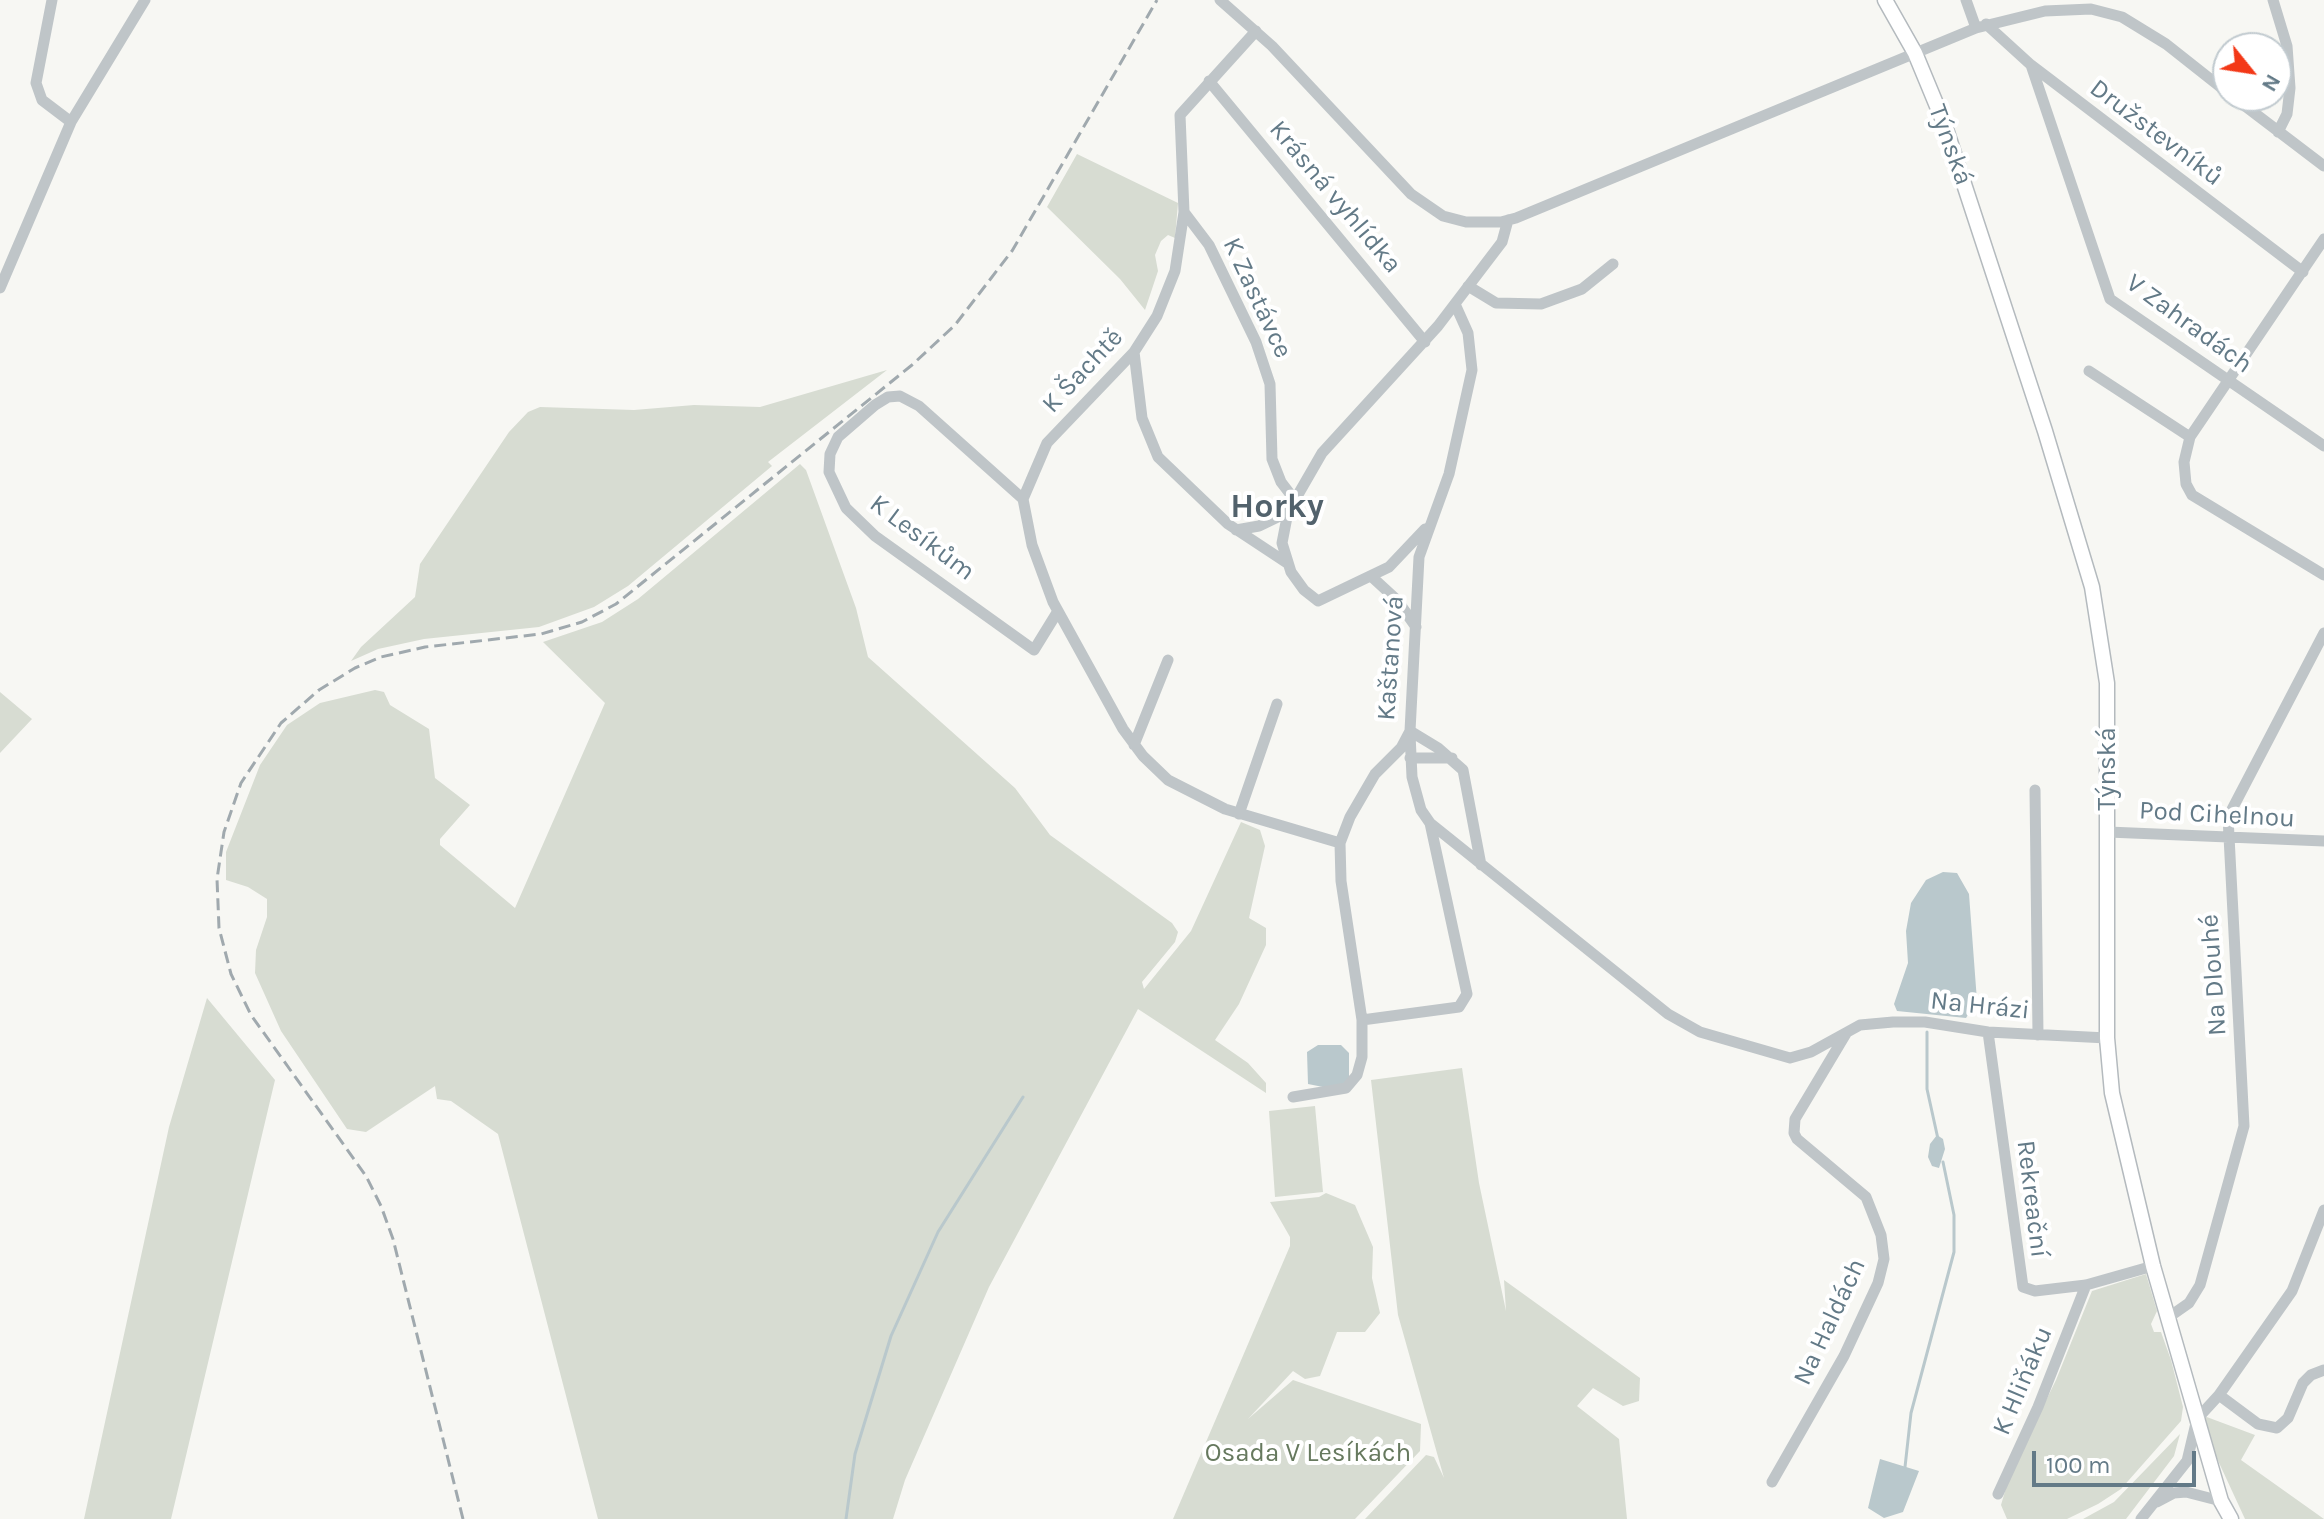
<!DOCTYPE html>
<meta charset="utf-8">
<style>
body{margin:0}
#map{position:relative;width:2324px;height:1519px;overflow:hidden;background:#f7f7f3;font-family:Karla,sans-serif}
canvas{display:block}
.north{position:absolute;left:2212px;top:32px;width:80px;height:80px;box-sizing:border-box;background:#fff;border:2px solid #c1cacf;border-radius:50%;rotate:120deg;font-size:22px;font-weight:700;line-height:32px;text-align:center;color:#637a87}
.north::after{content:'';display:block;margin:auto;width:28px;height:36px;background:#f33817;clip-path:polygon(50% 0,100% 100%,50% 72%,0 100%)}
.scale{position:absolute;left:2032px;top:1451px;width:164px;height:36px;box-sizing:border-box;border:4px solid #637a87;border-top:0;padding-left:10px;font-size:24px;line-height:28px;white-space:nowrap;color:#637a87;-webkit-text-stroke:6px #fff;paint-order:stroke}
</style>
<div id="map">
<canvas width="2324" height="1519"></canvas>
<div class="north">N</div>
<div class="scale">100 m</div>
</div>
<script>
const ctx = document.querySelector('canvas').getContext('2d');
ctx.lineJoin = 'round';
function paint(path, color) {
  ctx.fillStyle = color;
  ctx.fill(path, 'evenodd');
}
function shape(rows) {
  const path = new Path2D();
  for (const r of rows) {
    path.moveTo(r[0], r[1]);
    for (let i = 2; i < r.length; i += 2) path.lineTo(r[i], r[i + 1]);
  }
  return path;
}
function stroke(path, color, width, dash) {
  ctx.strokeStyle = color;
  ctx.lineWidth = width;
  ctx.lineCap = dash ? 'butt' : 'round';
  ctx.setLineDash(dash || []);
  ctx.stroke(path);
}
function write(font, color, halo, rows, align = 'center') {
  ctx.font = font + ' Karla,sans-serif';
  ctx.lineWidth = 8;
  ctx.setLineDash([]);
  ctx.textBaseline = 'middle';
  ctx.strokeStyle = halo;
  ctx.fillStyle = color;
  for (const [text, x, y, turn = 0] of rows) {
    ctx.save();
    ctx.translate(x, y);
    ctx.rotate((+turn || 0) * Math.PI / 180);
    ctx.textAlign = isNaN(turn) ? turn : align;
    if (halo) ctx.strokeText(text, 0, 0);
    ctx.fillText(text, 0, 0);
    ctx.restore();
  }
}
paint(shape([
 [1077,154,1178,203,1175,238,1168,235,1161,241,1155,255,1158,271,1145,310,1120,279,1047,207],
 [887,370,768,462,772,466,628,586,594,607,539,627,424,639,378,649,351,661,361,647,415,597,420,564,509,432,528,412,540,407,634,410,694,405,760,407],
 [800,464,806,470,856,608,868,657,1015,788,1050,835,1172,923,1178,932,1175,942,1142,982,1144,989,1191,931,1241,822,1260,830,1265,846,1249,918,1266,928,1266,945,1239,1004,1215,1040,1248,1063,1266,1083,1266,1093,1138,1009,989,1287,905,1480,893,1519,598,1519,498,1134,451,1101,437,1099,435,1086,366,1132,347,1129,281,1031,255,973,256,950,267,917,267,899,248,887,226,880,226,852,260,765,287,725,320,703,375,690,384,692,390,705,429,729,435,778,470,805,440,839,440,845,515,908,605,703,543,642,602,622,638,599],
 [0,692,32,719,0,753],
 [207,998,275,1080,171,1519,84,1519,169,1127],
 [1462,1068,1479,1183,1506,1311,1504,1280,1640,1378,1639,1401,1623,1406,1593,1388,1577,1406,1619,1439,1627,1519,1365,1519,1426,1455,1434,1457,1444,1478,1398,1315,1371,1080],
 [1315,1106,1323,1192,1275,1197,1269,1111],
 [1326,1193,1355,1205,1373,1247,1372,1278,1380,1313,1365,1332,1337,1332,1320,1376,1305,1379,1293,1371,1248,1419,1293,1380,1421,1424,1420,1451,1355,1519,1173,1519,1290,1246,1290,1237,1270,1202,1319,1197],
 [2146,1274,2157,1311,2151,1324,2154,1332,2161,1332,2171,1360,2183,1407,2181,1421,2121,1489,2098,1504,2067,1519,2007,1519,2001,1505,2010,1474,2056,1380,2092,1291],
 [2196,1413,2255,1435,2241,1460,2324,1519,2245,1519],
 [2180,1434,2174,1456,2126,1519,2083,1519,2114,1502]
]), '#d7dcd2');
paint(shape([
 [1943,872,1957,873,1969,894,1977,1001,1966,1018,1897,1011,1894,1004,1908,963,1906,931,1911,903,1926,880],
 [1318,1045,1341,1045,1349,1053,1349,1080,1333,1089,1308,1084,1307,1052],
 [1937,1135,1943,1139,1945,1149,1939,1168,1932,1166,1928,1157,1930,1144],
 [1880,1459,1919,1471,1903,1512,1884,1518,1868,1508]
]), '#b9c8cc');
stroke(shape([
 [1927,1032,1927,1089,1938,1139],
 [1905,1467,1911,1413,1954,1252,1954,1215,1943,1162],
 [846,1519,855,1454,891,1336,938,1232,1023,1097]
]), '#b9c8cc', 3);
const major = shape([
 [1885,0,1915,53,1944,123,2045,431,2092,587,2107,683,2107,1038,2112,1093,2153,1266,2221,1501,2231,1519]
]);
stroke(major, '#b4babe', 17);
stroke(shape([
 [52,0,36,83,42,100,71,122],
 [1220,0,1272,46,1411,194,1443,216,1466,222,1501,222,1516,218,1976,28,2045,11,2091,9,2122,17,2166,44,2228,93],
 [1966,0,1976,28],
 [2273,0,2287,46,2290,88,2287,114,2278,132],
 [1986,24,2031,65,2303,272],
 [1256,31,1180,115,1184,212,1175,271,1157,316,1134,352,1047,443,1023,499,1032,545,1053,602,1123,729,1143,756,1168,780,1225,809,1340,843],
 [2031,65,2110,299,2324,446],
 [1209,81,1425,342],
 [2232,96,2324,166],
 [1184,212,1209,245,1256,342,1270,384,1272,459,1281,482,1294,499],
 [1468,286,1496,303,1541,304,1582,289,1613,264],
 [0,288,71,122,145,0],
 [1134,352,1142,418,1158,457,1228,524,1287,563],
 [2089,371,2190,437,2184,462,2186,484,2192,495,2324,575],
 [2190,437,2324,239],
 [1023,499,919,406,900,396,888,397,875,405,838,437,830,454,829,472,846,508,875,536,1034,650,1058,611],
 [1425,529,1389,567,1318,601,1304,590,1291,572,1282,543,1288,512,1322,453,1438,326,1502,242,1508,220],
 [1236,530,1259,526,1288,512],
 [1372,577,1397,600,1416,627],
 [1410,731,1438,748,1463,770,1481,865],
 [1410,734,1412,777,1421,810,1430,823,1668,1014,1700,1032,1790,1058,1811,1052,1860,1025,1893,1022,1925,1022,1988,1032,2107,1038],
 [1134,745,1168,660],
 [1410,758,1452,758],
 [2035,790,2038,1035],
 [1239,814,1277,704],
 [2108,832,2324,841],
 [1362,1020,1459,1007,1467,994,1430,823],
 [1988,1032,2023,1287,2035,1291,2086,1285,2153,1266],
 [1293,1097,1346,1088,1357,1075,1362,1057,1362,1020,1341,881,1340,843,1350,817,1375,774,1401,748,1410,731,1419,557,1449,474,1472,370,1468,333,1455,304],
 [2169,1317,2189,1303,2200,1285,2244,1126,2228,817,2324,633],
 [2219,1395,2258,1424,2277,1428,2288,1418,2303,1383,2311,1375,2324,1370],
 [1772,1482,1844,1356,1878,1283,1884,1259,1881,1235,1866,1197,1797,1139,1794,1133,1795,1119,1847,1032],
 [1998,1494,2038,1407,2086,1285],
 [2157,1502,2174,1493,2186,1492,2221,1501],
 [2141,1519,2187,1461,2197,1419,2219,1395,2292,1291,2324,1210]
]), '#bfc5c8', 11);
stroke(major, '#fff', 14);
stroke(shape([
 [463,1519,393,1239,381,1206,366,1176,251,1015,231,974,219,928,217,879,224,832,241,783,281,723,319,690,355,668,381,657,425,647,541,634,582,622,616,604,912,365,955,325,1012,251,1157,0]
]), '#a0a9ae', 3, [12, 6]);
write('26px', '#637a87', '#fff', [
 ["Družstevníků",2156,133,37],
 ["Týnská",1950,145,70],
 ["Krásná vyhlídka",1335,197,50],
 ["K Zastávce",1257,298,65],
 ["V Zahradách",2189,324,36],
 ["K Šachtě",1083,371,-47],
 ["K Lesíkům",922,538,37],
 ["Kaštanová",1391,658,-86],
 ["Týnská",2108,769,-90],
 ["Pod Cihelnou",2217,815,3],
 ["Na Dlouhé",2214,975,-94],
 ["Na Hrázi",1980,1006,6],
 ["Rekreační",2032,1199,83],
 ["Na Haldách",1830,1322,-65],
 ["K Hliňáku",2023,1381,-67]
]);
write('26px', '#66795e', '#fff', [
 ["Osada V Lesíkách",1308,1454]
]);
write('bold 34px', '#52626c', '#fff', [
 ["Horky",1277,507]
]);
</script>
